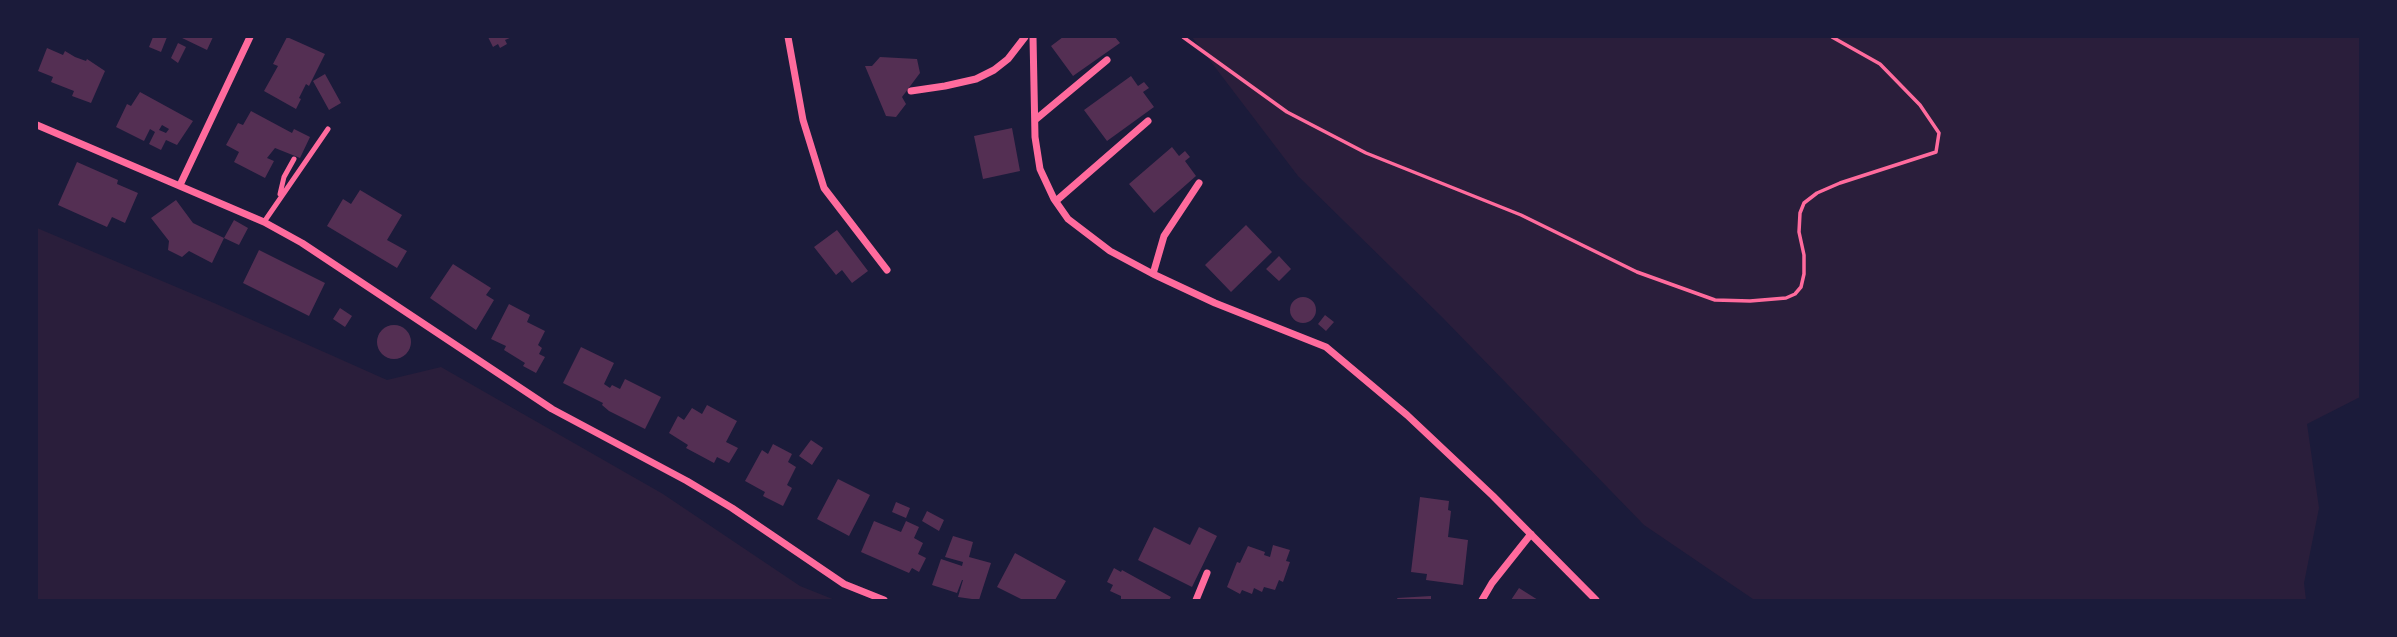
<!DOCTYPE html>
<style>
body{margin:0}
#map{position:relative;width:2397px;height:637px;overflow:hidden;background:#1b1b3a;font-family:Poppins,sans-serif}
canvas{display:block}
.frame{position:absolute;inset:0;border:38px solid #1b1b3a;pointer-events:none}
</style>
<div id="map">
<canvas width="2397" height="637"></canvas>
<div class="frame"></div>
</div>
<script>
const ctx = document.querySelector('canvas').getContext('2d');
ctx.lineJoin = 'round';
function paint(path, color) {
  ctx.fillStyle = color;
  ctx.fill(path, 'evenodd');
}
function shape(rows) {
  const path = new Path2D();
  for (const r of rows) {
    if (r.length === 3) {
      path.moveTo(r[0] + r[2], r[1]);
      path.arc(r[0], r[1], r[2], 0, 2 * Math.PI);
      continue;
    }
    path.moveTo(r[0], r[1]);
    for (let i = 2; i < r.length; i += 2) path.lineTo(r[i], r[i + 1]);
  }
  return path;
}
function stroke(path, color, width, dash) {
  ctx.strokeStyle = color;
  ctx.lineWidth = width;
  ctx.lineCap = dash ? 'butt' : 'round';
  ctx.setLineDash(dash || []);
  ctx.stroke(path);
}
paint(shape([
 [1192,37,2360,37,2360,397,2307,424,2319,508,2304,583,2306,600,1753,599,1644,525,1442,317,1298,176],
 [37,228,214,303,387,380,441,367,663,494,800,586,835,600,37,600]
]), '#2a1e3b');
paint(shape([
 [153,37,167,37,161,52,149,47],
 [180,37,213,37,207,50],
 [287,37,325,54,309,86,306,84,299,98,301,99,296,109,264,91,278,66,273,64],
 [488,37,512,37,505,40,507,44,500,48,498,44,493,47],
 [1063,37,1115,37,1120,43,1073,76,1051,46],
 [178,43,186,47,178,63,171,58],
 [47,48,63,55,65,51,75,57,86,61,87,59,105,71,91,103,72,96,74,91,51,82,53,77,38,71],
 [880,57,917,59,920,73,902,97,906,104,896,117,886,116,865,66,872,66],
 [325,74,341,103,329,110,313,81],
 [1131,76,1138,86,1144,82,1149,88,1143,92,1154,107,1107,141,1084,110],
 [140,92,193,121,177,145,166,140,161,150,149,144,155,132,150,129,144,141,116,127,127,104,131,106],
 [162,125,169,129,166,133,159,130],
 [251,111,292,133,294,129,310,137,300,158,275,148,267,158,274,161,265,178,234,162,239,152,226,145,238,123,243,125],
 [1012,128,1020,171,983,179,974,136],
 [1172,147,1179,156,1185,151,1190,157,1185,161,1196,176,1154,213,1129,184],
 [77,162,118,180,117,184,138,193,125,223,112,217,107,227,58,205],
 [360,190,402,215,387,240,407,251,397,268,327,226,343,199,351,204],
 [176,200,193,223,224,238,212,263,189,251,182,257,168,250,169,241,151,218],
 [234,220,248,228,239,245,224,238],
 [1246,225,1272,252,1231,292,1205,265],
 [837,230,868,271,852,283,842,270,836,275,814,247],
 [259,250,325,283,309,316,243,283],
 [1279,256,1291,269,1279,281,1266,269],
 [453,264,491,288,486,295,494,300,476,330,430,298],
 [1303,310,13],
 [509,304,530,315,527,322,545,331,538,345,542,348,539,354,545,357,536,373,523,366,525,363,504,350,506,346,491,339],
 [340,308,352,316,345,327,333,319],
 [1325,315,1334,322,1326,331,1318,324],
 [394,342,17],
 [581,347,614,363,604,384,610,388,612,385,620,389,625,379,661,397,645,429,609,411,602,405,603,403,563,383],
 [707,405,737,421,726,442,738,448,729,463,717,457,714,463,686,448,688,445,669,433,678,416,684,420,692,408,702,414],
 [811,440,823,448,812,465,799,456],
 [773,444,792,454,788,462,796,467,787,485,792,488,783,506,763,496,765,492,745,481,762,450,768,454],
 [838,479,870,495,849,536,817,519],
 [1420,497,1449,501,1448,510,1451,511,1448,537,1468,540,1463,585,1426,580,1427,574,1411,572],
 [896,502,910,508,906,518,892,512],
 [927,511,944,520,939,531,922,521],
 [874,521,901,532,906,521,919,527,914,538,923,543,918,554,926,558,919,572,912,568,909,573,861,552],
 [1154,527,1190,545,1199,527,1217,536,1192,587,1138,560],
 [953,536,973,542,969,557,991,563,979,600,958,597,963,580,962,580,957,593,932,585,941,559,962,566,963,562,945,557],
 [1273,545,1290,550,1286,561,1290,562,1283,582,1279,580,1275,590,1264,587,1262,592,1254,588,1252,594,1242,590,1240,594,1227,587,1237,562,1240,563,1248,546,1265,552,1264,555,1270,557],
 [1015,553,1066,581,1055,600,1023,600,997,587],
 [1114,568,1121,572,1122,570,1171,597,1169,600,1121,600,1121,596,1110,591,1113,585,1107,582],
 [1519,588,1538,600,1511,600],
 [1431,596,1431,600,1398,600,1397,598]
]), '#542f53');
stroke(shape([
 [1183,37,1287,112,1366,153,1521,215,1637,272,1715,300,1750,301,1786,298,1795,294,1801,287,1804,274,1804,255,1799,232,1800,213,1804,203,1817,193,1840,183,1936,152,1939,133,1920,105,1880,64,1832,37]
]), '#ff6b9d', 3.5);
stroke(shape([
 [280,194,284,177,294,159],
 [264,222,328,129]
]), '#ff6b9d', 5);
stroke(shape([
 [788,37,803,120,824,188,887,270],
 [1033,37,1035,137,1040,169,1054,199,1068,219,1110,251,1153,274,1215,303,1326,347,1407,415,1493,496,1596,600],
 [911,91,945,86,976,79,994,70,1008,59,1025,37],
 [1035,120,1107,60],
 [37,125,264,222,302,243,552,409,687,481,732,508,844,584,884,600],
 [180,185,250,37],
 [1056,201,1148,121],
 [1153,274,1164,236,1199,183],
 [1196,600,1207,573],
 [1482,600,1492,583,1531,534]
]), '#ff6b9d', 7);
</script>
